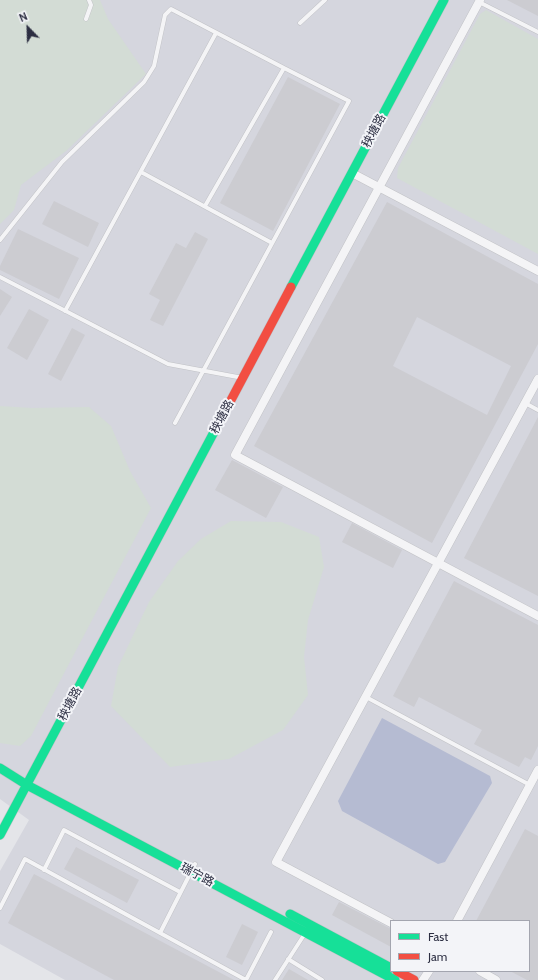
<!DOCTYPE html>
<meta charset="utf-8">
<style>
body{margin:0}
#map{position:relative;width:538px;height:980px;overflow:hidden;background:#e4e5e9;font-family:Cabin,sans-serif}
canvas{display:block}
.legend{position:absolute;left:390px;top:920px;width:140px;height:52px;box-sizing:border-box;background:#f3f4f8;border:1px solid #a3a5af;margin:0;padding:5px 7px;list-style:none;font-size:12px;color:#2c2e42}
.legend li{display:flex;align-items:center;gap:8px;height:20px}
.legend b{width:20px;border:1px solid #a3a5af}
.north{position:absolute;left:8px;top:8px;width:40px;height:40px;-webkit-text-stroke:3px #f3f4f8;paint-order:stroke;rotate:337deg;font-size:11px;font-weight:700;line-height:16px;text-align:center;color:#2c2e42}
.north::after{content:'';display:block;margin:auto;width:14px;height:18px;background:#2c2e42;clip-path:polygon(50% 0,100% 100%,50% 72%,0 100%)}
</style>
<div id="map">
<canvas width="538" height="980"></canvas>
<ul class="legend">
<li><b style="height:5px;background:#16e098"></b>Fast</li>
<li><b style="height:5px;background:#f24e42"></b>Jam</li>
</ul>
<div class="north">N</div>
</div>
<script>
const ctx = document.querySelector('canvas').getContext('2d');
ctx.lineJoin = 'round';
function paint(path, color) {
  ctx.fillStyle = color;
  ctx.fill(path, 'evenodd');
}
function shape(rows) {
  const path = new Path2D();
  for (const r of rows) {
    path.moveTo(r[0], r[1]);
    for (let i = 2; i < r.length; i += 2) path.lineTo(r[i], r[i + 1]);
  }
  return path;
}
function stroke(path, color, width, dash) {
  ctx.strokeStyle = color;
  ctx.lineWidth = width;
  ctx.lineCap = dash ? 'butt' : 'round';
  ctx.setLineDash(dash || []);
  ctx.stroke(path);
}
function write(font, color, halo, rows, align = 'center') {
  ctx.font = font + ' Cabin,"Noto Sans SC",sans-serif';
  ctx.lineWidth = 4;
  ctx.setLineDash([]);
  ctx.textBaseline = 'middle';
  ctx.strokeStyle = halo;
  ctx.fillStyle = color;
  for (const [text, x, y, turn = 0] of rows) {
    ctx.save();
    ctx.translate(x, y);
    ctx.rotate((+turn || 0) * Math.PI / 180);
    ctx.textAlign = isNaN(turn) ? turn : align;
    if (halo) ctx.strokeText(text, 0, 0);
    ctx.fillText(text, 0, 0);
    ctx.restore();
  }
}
paint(shape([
 [0,0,538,0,538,980,65,980,0,944,0,871,29,820,0,799],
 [391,921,529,921,529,971,391,971]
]), '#d5d6de');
paint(shape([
 [0,0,100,0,108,19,146,74,66,151,21,185,14,210,0,224],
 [486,10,538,39,538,254,397,178,398,168,480,14],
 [0,406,32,408,89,407,111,426,130,471,151,508,31,736,20,746,0,743],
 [231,521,281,522,319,537,324,567,308,620,304,657,308,695,283,730,229,759,170,767,111,706,118,667,149,602,178,561,201,539]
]), '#d3dcd5');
paint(shape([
 [382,718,490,776,492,783,445,862,438,864,342,811,338,801]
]), '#b5bbd2');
paint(shape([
 [507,0,538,0,538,16],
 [288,77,340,104,273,231,220,203],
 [54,201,99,223,88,247,42,224],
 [387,202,538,284,538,344,432,543,254,446],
 [417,317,511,366,487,415,393,366],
 [18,229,79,258,59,299,0,270,0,266],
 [195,232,208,239,163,326,150,320,160,300,149,294,176,243,186,248],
 [0,289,12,297,0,316],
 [29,309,49,320,27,360,7,348],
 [72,328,85,335,61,381,48,374],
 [538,417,538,596,464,558],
 [232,460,283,487,266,518,215,490],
 [352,523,402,550,393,568,342,542],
 [454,581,538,625,538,746,531,760,525,757,519,767,474,744,482,730,419,697,414,707,393,696],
 [525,829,538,836,538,980,527,980,510,971,529,971,529,921,476,921],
 [76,847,139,880,127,903,64,869],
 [34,874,234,980,114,980,8,923],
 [339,902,391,929,391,947,332,915],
 [242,924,258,932,242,965,226,957],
 [289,969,308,980,282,980]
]), '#ccccd1');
const lane = shape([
 [479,2,538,32],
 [86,19,91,5,89,0],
 [300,23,325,0],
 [141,172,272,243],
 [0,240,62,162,144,82,154,66,165,15,171,9,284,68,205,206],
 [0,277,168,364,243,378],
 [65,311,216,33],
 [525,403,538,410],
 [175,423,349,101,284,68],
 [366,697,530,785],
 [44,870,64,830,180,892],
 [0,908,25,859,246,980],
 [160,933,195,864],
 [288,959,322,980],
 [246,980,271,932],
 [275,980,304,935]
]);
const street = shape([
 [480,0,235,455,538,616],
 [352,173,538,271],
 [457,921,538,770],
 [391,923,276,862,538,379],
 [480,971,496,980],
 [423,980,429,971]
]);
const fast = shape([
 [291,287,444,0],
 [0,768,27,785,395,980],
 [0,835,222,417],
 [290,914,391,968]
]);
const jam = shape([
 [222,417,291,287],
 [397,971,414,980]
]);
stroke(lane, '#c1c2c6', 5);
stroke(street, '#c1c2c6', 9);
stroke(fast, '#c1c2c6', 10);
stroke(jam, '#c1c2c6', 10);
stroke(lane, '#f4f4f6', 4);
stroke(street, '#f4f4f6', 8);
stroke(fast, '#16e098', 9);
stroke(jam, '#f24e42', 9);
write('12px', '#2c2e42', '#f3f4f8', [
 ["秧塘路",374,131,-62],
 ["秧塘路",222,417,-62],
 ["秧塘路",70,704,-62],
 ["瑞宁路",197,875,28]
]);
</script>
